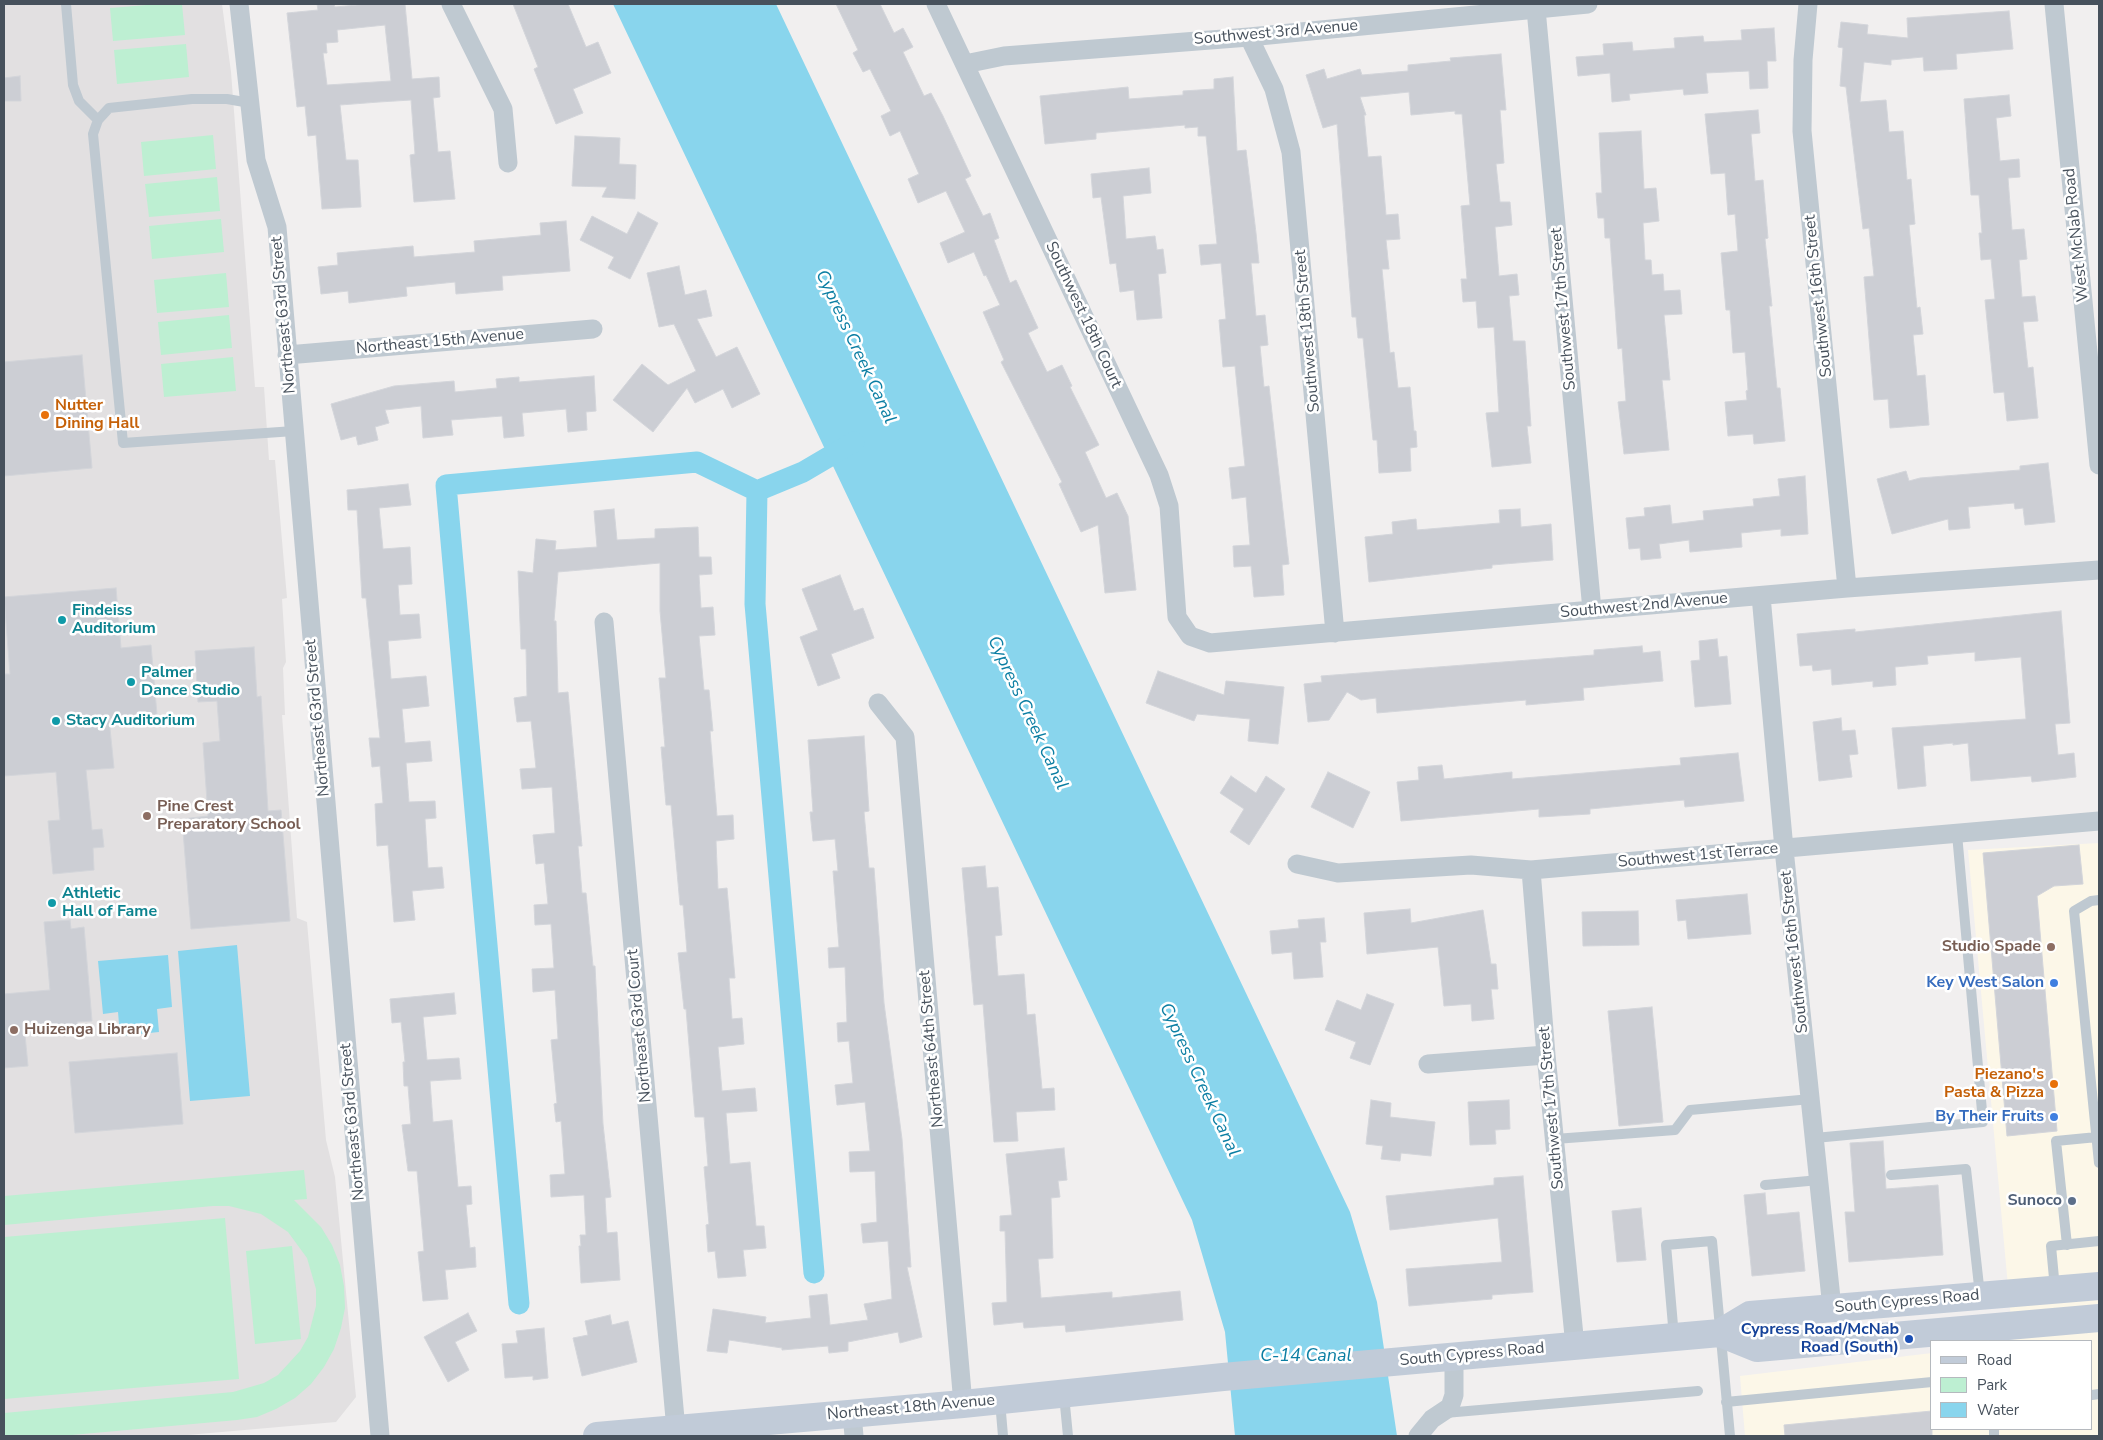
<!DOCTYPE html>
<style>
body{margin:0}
#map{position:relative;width:2103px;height:1440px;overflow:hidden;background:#f1efef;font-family:"Nunito Sans",sans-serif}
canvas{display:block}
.frame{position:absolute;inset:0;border:5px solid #47515c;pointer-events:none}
.legend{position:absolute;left:1930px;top:1340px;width:162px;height:90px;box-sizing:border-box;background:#fff;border:1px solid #b5b9be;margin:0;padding:6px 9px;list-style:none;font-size:15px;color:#47515c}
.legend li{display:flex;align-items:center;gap:10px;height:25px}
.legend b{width:25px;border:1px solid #b5b9be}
</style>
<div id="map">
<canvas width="2103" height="1440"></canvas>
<div class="frame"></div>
<ul class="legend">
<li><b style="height:6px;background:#c1cbd8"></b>Road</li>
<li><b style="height:14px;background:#bdefd2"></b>Park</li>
<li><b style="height:14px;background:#89d5ed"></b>Water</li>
</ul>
</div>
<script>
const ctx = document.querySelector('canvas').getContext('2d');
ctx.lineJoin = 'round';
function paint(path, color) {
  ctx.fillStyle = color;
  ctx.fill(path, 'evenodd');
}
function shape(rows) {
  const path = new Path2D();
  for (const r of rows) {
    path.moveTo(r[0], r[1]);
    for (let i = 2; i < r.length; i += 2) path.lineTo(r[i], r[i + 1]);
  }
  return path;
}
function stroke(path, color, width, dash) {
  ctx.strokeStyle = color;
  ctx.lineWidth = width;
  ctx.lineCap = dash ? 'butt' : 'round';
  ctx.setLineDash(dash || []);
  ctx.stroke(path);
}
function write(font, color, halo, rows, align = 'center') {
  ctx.font = font + ' "Nunito Sans",sans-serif';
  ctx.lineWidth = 5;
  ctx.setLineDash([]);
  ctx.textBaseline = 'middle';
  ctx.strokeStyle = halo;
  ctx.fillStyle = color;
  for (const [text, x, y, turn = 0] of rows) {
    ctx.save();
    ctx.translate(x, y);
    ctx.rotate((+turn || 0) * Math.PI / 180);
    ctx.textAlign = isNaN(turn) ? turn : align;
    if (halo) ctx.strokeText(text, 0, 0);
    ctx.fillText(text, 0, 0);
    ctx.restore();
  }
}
paint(shape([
 [2099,843,2099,1436,1745,1436,1740,1376,1932,1353,1932,1429,2092,1429,2092,1341,2013,1341,1968,850]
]), '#fcf7e8');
paint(shape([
 [4,4,222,4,231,72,255,387,264,387,269,460,275,460,287,598,282,599,286,662,283,668,285,715,282,715,297,918,307,922,326,1140,335,1177,356,1397,336,1422,176,1436,4,1436]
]), '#e2e0e1');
paint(shape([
 [159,4,182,4,185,35,113,41,110,8],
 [186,44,189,77,117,84,114,50],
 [213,135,216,169,144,176,141,142],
 [217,177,220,211,149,217,145,184],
 [221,219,224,252,152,259,149,226],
 [226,273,229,307,157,313,154,280],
 [229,315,232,348,161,355,158,322],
 [233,357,236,391,164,397,161,364],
 [304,1170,307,1199,294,1200,321,1227,332,1245,340,1265,344,1286,345,1308,341,1328,334,1349,324,1367,311,1384,295,1398,276,1409,257,1417,237,1420,61,1436,4,1436,4,1413,233,1392,264,1383,278,1375,300,1351,308,1337,316,1306,316,1289,307,1258,288,1232,261,1214,229,1206,213,1206,4,1225,4,1196],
 [225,1218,239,1379,4,1399,4,1237],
 [292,1246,301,1339,255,1344,246,1251]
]), '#bdefd2');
paint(shape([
 [613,4,776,4,1350,1212,1377,1302,1397,1436,1235,1436,1225,1332,1192,1220],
 [237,945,250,1096,190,1101,178,951],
 [168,955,172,1007,157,1009,159,1032,120,1036,118,1012,103,1014,98,961]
]), '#89d5ed');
stroke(shape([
 [757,491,755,604,814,1273],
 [519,1304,446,485,697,462,757,491,803,472,854,442]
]), '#89d5ed', 21);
const building = shape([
 [317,4,334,4,335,7,368,4,405,4,412,79,439,77,440,97,433,98,438,152,450,151,455,199,414,202,410,155,415,154,411,100,379,102,340,105,346,160,358,160,361,207,322,209,316,135,308,136,305,106,297,107,287,13,318,10,317,4],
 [385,25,391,81,327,85,323,53,327,53,326,43,338,42,337,30,385,25],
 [513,4,568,4,586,47,598,42,611,73,573,89,583,113,556,124,534,69,538,67,513,4],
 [836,4,880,4,894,33,903,28,913,47,903,52,924,96,931,93,943,116,971,176,965,179,983,216,990,213,999,238,994,240,1010,283,1016,280,1038,328,1028,333,1047,372,1062,365,1072,386,1070,387,1099,445,1085,452,1106,498,1117,493,1128,516,1136,590,1105,593,1098,525,1081,532,1059,484,1062,482,1001,362,1004,360,983,312,1000,305,986,275,984,276,974,252,948,263,940,243,965,232,946,191,918,203,908,179,919,174,900,131,890,136,881,116,891,111,870,69,863,72,853,53,858,50,836,4],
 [2009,11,2013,49,1956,54,1957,69,1924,71,1923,57,1891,60,1891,65,1864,62,1860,102,1886,100,1889,132,1903,131,1907,180,1911,179,1915,224,1909,225,1917,308,1920,307,1923,334,1913,335,1917,376,1925,375,1929,425,1890,428,1888,399,1874,400,1864,277,1874,276,1869,228,1863,229,1846,87,1840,86,1843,48,1838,47,1841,22,1868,25,1867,34,1908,38,1907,18,2009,11],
 [1774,28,1776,61,1767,61,1768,88,1750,89,1749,71,1706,73,1708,93,1684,95,1683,89,1629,94,1630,100,1612,102,1610,73,1578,76,1576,57,1604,55,1603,44,1632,42,1633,51,1675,48,1674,38,1703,36,1704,42,1742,40,1741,30,1774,28],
 [1501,54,1506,110,1500,110,1504,163,1496,164,1500,202,1510,202,1512,225,1495,227,1499,276,1517,274,1519,295,1509,296,1513,341,1525,341,1531,426,1527,426,1531,463,1492,467,1486,413,1499,412,1494,327,1478,328,1476,301,1463,302,1461,279,1467,279,1461,206,1470,205,1462,114,1455,114,1455,111,1411,115,1409,92,1360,97,1366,115,1364,115,1368,157,1381,156,1386,215,1398,214,1400,239,1386,240,1389,269,1382,269,1390,353,1394,352,1398,388,1410,387,1414,431,1416,431,1417,447,1410,448,1411,471,1379,473,1377,440,1373,440,1363,338,1358,338,1356,317,1352,317,1337,124,1323,128,1306,75,1324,69,1327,79,1360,69,1362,75,1408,71,1408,65,1451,61,1450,58,1501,54],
 [20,76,21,101,4,101,4,78,20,76],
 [1233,77,1237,151,1246,150,1256,233,1259,263,1251,263,1256,316,1265,315,1268,345,1260,346,1264,387,1269,386,1289,564,1282,565,1284,595,1254,597,1251,566,1234,567,1233,546,1250,545,1246,497,1232,499,1229,468,1245,466,1235,366,1223,367,1219,320,1226,319,1221,263,1201,265,1199,245,1217,244,1206,136,1198,136,1198,127,1185,128,1185,125,1096,133,1096,139,1045,144,1040,96,1128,87,1129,99,1183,95,1183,91,1214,89,1214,79,1233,77],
 [2009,95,2011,116,1996,118,2000,161,2019,159,2020,177,2008,178,2012,230,2024,229,2027,259,2019,260,2022,297,2035,296,2038,321,2023,322,2028,368,2033,367,2038,418,2007,421,2004,392,1994,393,1985,300,1995,299,1991,259,1981,260,1979,233,1982,233,1979,195,1971,195,1964,99,2009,95],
 [1758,110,1760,133,1751,134,1755,181,1763,180,1768,238,1765,239,1772,306,1769,306,1777,388,1780,388,1785,441,1754,444,1753,434,1728,436,1725,402,1747,400,1746,391,1748,390,1745,352,1733,353,1730,310,1726,310,1721,253,1738,251,1735,214,1728,215,1725,173,1711,174,1705,114,1758,110],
 [1641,131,1644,189,1656,188,1659,221,1643,223,1645,260,1651,260,1652,275,1663,274,1664,291,1680,290,1682,314,1664,315,1670,380,1662,380,1669,450,1624,454,1618,402,1626,401,1622,348,1618,349,1610,238,1605,238,1604,218,1598,218,1596,193,1602,193,1599,133,1641,131],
 [575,136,620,138,619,164,636,165,635,199,602,197,607,187,572,186,575,136],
 [1149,168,1151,193,1123,196,1126,239,1155,236,1157,250,1163,249,1166,273,1158,274,1162,318,1137,320,1134,290,1120,292,1116,263,1110,264,1101,197,1093,198,1091,174,1149,168],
 [638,212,658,223,630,279,608,268,614,257,580,240,592,216,627,234,638,212],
 [566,221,570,271,502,276,503,290,456,294,455,282,406,287,407,296,349,303,348,291,321,294,318,267,338,265,337,253,413,246,414,257,475,252,474,241,541,235,540,223,566,221],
 [679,266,685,295,706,290,712,316,697,319,716,357,737,347,760,394,732,408,723,389,695,403,687,388,653,432,613,400,642,364,668,385,696,371,674,324,659,327,647,273,679,266],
 [82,355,92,468,4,476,4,362,82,355],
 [594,376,596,411,586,412,587,430,568,432,566,409,522,413,524,436,504,438,502,416,451,420,453,435,423,438,421,406,385,410,389,423,375,427,378,440,358,445,356,436,341,440,331,404,394,386,454,381,455,392,497,388,496,379,519,377,519,382,594,376],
 [2048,463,2055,522,2025,525,2023,508,2015,509,2014,503,1968,507,1970,528,1949,530,1948,519,1892,534,1877,479,1906,471,1909,481,1920,478,2020,470,2020,466,2048,463],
 [1805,476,1808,534,1781,536,1781,529,1741,533,1742,547,1690,552,1689,540,1659,544,1661,558,1641,560,1640,548,1629,549,1626,518,1645,516,1644,508,1670,505,1672,524,1704,520,1703,511,1754,506,1753,499,1780,496,1778,479,1805,476],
 [408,484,411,505,379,508,383,549,410,547,412,584,398,585,400,615,419,614,421,638,388,641,391,679,426,676,429,706,402,709,405,743,430,741,432,761,406,763,409,802,435,801,436,818,425,819,428,868,442,867,444,888,412,891,415,920,394,922,388,845,377,846,375,804,383,803,380,766,372,767,369,738,380,738,366,598,362,598,357,510,348,510,347,490,408,484],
 [614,509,617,540,655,538,655,529,698,527,699,557,711,557,712,574,699,575,701,608,713,607,715,635,699,636,704,690,709,690,713,731,710,731,717,816,733,815,734,839,716,841,718,889,727,888,735,978,729,978,732,1019,742,1018,744,1044,718,1047,722,1091,755,1088,757,1111,726,1113,730,1164,750,1162,756,1226,764,1226,766,1248,743,1250,746,1276,718,1278,715,1251,708,1252,706,1225,709,1224,704,1167,708,1166,704,1117,695,1117,686,1009,684,1009,678,953,687,952,683,905,680,905,671,805,666,805,661,747,665,747,659,678,666,678,660,611,660,563,558,572,554,621,556,621,558,693,568,692,582,846,578,846,582,893,586,893,593,966,595,966,603,1124,611,1197,605,1198,607,1233,617,1232,620,1280,581,1283,579,1246,581,1246,580,1235,586,1235,584,1195,551,1197,550,1175,565,1174,561,1121,556,1122,554,1104,557,1103,551,1040,558,1039,555,990,533,992,532,969,554,968,551,924,535,925,534,905,548,904,544,863,536,864,533,835,555,833,552,787,522,789,520,769,536,768,531,721,517,722,514,698,527,696,526,649,521,649,518,571,533,573,536,539,556,541,555,550,597,547,594,511,614,509],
 [1520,509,1521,527,1551,524,1553,560,1492,565,1492,568,1369,582,1365,537,1393,534,1392,522,1416,519,1417,530,1500,523,1499,510,1520,509],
 [840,575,854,611,863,608,874,638,831,654,840,678,818,686,800,637,818,630,802,589,840,575],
 [116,588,121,648,151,645,157,715,109,719,114,768,86,770,92,830,102,829,104,847,93,848,94,870,53,874,48,821,60,820,56,772,4,776,4,674,10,674,4,597,116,588],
 [2061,611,2070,723,2055,724,2058,755,2074,753,2076,777,2032,782,2031,776,1971,781,1968,743,1953,745,1953,743,1923,746,1926,786,1898,789,1892,728,2026,719,2021,657,1975,661,1975,652,1927,656,1928,664,1895,667,1896,685,1873,687,1873,681,1832,685,1831,669,1813,671,1812,665,1800,666,1797,634,1855,629,1855,632,2061,611],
 [1717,639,1719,657,1727,656,1731,704,1695,707,1691,661,1700,660,1699,641,1717,639],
 [1642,646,1643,653,1660,651,1663,681,1583,688,1584,700,1526,705,1526,700,1377,713,1376,698,1361,700,1347,692,1329,720,1308,722,1304,684,1322,682,1321,676,1594,655,1594,650,1642,646],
 [254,647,257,697,261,696,268,811,281,810,290,921,191,929,182,819,208,816,203,743,220,741,217,701,198,702,195,651,254,647],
 [1158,671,1224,695,1226,681,1284,687,1278,744,1248,741,1250,719,1197,714,1194,721,1146,703,1158,671],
 [1841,718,1842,731,1855,730,1858,754,1849,755,1852,777,1819,781,1813,722,1841,718],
 [864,736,869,811,864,812,869,868,874,868,884,1003,902,1139,911,1267,907,1267,922,1337,900,1343,898,1332,848,1342,848,1351,829,1353,828,1346,782,1350,782,1348,729,1340,727,1353,707,1351,713,1309,766,1317,765,1323,811,1318,809,1296,827,1294,830,1325,868,1320,864,1304,892,1299,888,1241,863,1243,861,1224,877,1222,875,1171,850,1172,849,1152,870,1151,865,1102,837,1105,835,1085,853,1083,849,1041,838,1042,837,1023,847,1022,845,967,829,968,828,948,839,947,833,871,838,871,835,839,813,841,810,812,813,812,808,740,864,736],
 [1738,753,1744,801,1685,807,1684,800,1590,809,1590,814,1539,817,1539,809,1401,821,1397,782,1419,780,1418,767,1442,765,1444,779,1512,772,1512,779,1681,765,1680,758,1738,753],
 [1328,772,1370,792,1353,828,1311,807,1328,772],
 [1231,776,1256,793,1266,776,1285,789,1249,845,1230,832,1244,809,1220,793,1231,776],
 [2079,845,2083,884,2054,886,2037,896,2057,1131,2007,1136,1983,853,2079,845],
 [985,866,987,888,998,887,1002,935,995,936,998,976,1024,974,1027,1015,1035,1014,1042,1089,1054,1088,1055,1110,1016,1112,1018,1141,994,1142,983,1004,974,1005,962,868,985,866],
 [1747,894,1751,934,1688,939,1686,920,1678,921,1676,900,1747,894],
 [1410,909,1411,923,1483,910,1491,964,1496,964,1498,989,1491,989,1494,1019,1472,1021,1471,1004,1444,1006,1438,947,1367,954,1364,913,1410,909],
 [1638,911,1639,945,1583,946,1582,912,1638,911],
 [1324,918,1326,942,1320,942,1323,977,1294,979,1292,952,1272,954,1270,931,1299,928,1298,920,1324,918],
 [70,920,71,929,84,927,92,1021,77,1022,78,1031,25,1035,28,1066,4,1068,4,994,50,990,44,922,70,920],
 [454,993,456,1014,423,1017,427,1060,459,1058,461,1079,430,1081,433,1122,452,1120,458,1187,471,1186,472,1204,466,1205,470,1248,475,1247,476,1267,445,1270,448,1299,423,1301,418,1252,424,1251,417,1171,408,1171,402,1125,411,1124,408,1086,404,1086,403,1062,405,1062,401,1022,392,1023,390,999,454,993],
 [1367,994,1394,1004,1370,1065,1350,1058,1356,1042,1325,1030,1337,1000,1361,1010,1367,994],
 [1652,1007,1663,1122,1619,1126,1608,1011,1652,1007],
 [177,1053,183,1124,75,1133,69,1062,177,1053],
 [1371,1100,1391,1103,1390,1117,1435,1122,1431,1156,1401,1153,1400,1161,1381,1159,1383,1146,1366,1144,1371,1100],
 [1509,1100,1510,1129,1495,1130,1496,1144,1470,1145,1468,1102,1509,1100],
 [1883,1141,1886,1189,1938,1185,1943,1255,1849,1262,1845,1212,1855,1212,1850,1143,1883,1141],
 [1064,1148,1067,1180,1058,1181,1060,1197,1051,1198,1053,1258,1038,1259,1041,1298,1112,1292,1112,1298,1180,1291,1183,1320,1066,1332,1065,1325,1024,1328,1023,1322,994,1325,992,1303,1007,1302,1005,1231,1000,1231,1000,1216,1012,1215,1006,1154,1064,1148],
 [1523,1176,1533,1292,1492,1295,1492,1299,1409,1306,1406,1269,1502,1262,1498,1218,1390,1230,1386,1196,1494,1185,1494,1178,1523,1176],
 [1765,1193,1767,1215,1799,1212,1805,1271,1752,1276,1744,1195,1765,1193],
 [1641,1208,1646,1260,1617,1262,1612,1211,1641,1208],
 [468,1313,477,1331,455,1342,469,1370,448,1382,424,1337,468,1313],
 [610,1315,612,1325,628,1321,637,1362,582,1376,573,1338,588,1335,585,1321,610,1315],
 [544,1328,548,1378,533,1380,533,1376,505,1378,502,1344,518,1343,516,1331,544,1328],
 [1932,1411,1932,1436,1785,1436,1784,1425,1932,1411]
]);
paint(building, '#ccced4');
stroke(building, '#d3d5da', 1);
stroke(shape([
 [66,4,73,85,79,101,98,120],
 [250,103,227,99,192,99,109,108,98,120,93,134,123,443,294,431],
 [2099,900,2091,901,2074,911,2099,1163],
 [1815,1138,1983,1122,1957,834],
 [1555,1139,1675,1130,1690,1110,1811,1099],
 [1891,1175,1966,1169,1980,1295],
 [1765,1185,1819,1180],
 [2067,1245,2056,1141,2097,1137],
 [2055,1289,2051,1246,2099,1241],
 [1674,1337,1666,1245,1712,1241,1730,1436],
 [1064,1395,1068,1436],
 [2092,1395,2099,1394],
 [1000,1401,1003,1436],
 [1726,1402,1932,1382],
 [1445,1413,1698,1391],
 [1994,1429,1994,1436]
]), '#bfc9d1', 10);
stroke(shape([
 [239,4,256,160,277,227,380,1436],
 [451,4,503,109,508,163],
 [936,4,1159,475,1169,506,1177,617,1190,636,1210,643,1847,588,2099,570],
 [1808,4,1803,60,1802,131,1847,588],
 [2054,4,2099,465],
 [1536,9,1592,610],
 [1249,37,1274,89,1291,152,1335,633],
 [965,64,1004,56,1249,37,1588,4],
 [287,355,593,329],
 [1761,596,1784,849,1832,1308],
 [604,622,676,1430],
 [878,703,905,737,963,1404],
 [1297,864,1338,873,1471,865,1531,870,2099,821],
 [1531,870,1546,1055,1575,1346],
 [1428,1064,1546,1055],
 [852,1414,854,1436],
 [1418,1436,1432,1419,1450,1407,1454,1395,1454,1356]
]), '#bfc9d1', 19);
stroke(shape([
 [1720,1333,1750,1315,2099,1286],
 [597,1436,963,1404,1223,1377,1720,1333,1757,1348,2099,1318]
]), '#c1cbd8', 28);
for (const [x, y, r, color] of [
 [45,415,5,"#e8710a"],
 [62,620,5,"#0f9aa8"],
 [131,682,5,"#0f9aa8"],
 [56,721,5,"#0f9aa8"],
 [147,816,5,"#8d6e63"],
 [52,903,5,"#0f9aa8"],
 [2051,947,5,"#8d6e63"],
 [2054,983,5,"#3f7fe0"],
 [14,1030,5,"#8d6e63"],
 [2054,1084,5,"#e8710a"],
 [2054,1117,5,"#3f7fe0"],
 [2072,1201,5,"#5c6f8a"],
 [1909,1339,5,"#1a4fb4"]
]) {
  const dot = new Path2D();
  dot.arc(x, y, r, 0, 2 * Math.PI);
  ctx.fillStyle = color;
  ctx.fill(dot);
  stroke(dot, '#fff', 2);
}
write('16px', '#47515c', '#fff', [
 ["Southwest 3rd Avenue",1276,33,-5],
 ["West McNab Road",2077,235,-96],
 ["Southwest 16th Street",1819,296,-96],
 ["Southwest 17th Street",1564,309,-95],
 ["Northeast 63rd Street",284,315,-95],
 ["Southwest 18th Court",1083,315,65],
 ["Southwest 18th Street",1308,331,-95],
 ["Northeast 15th Avenue",440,342,-5],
 ["Southwest 2nd Avenue",1644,606,-5],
 ["Northeast 63rd Street",318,718,-95],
 ["Southwest 1st Terrace",1698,856,-5],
 ["Southwest 16th Street",1795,952,-96],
 ["Northeast 63rd Court",640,1026,-95],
 ["Northeast 64th Street",932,1049,-95],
 ["Southwest 17th Street",1552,1108,-95],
 ["Northeast 63rd Street",353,1122,-95],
 ["South Cypress Road",1907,1302,-5],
 ["South Cypress Road",1472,1355,-5],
 ["Northeast 18th Avenue",911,1408,-5]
]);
write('bold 16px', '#c56008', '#fff', [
 ["Nutter",55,406],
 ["Dining Hall",55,424],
 ["Piezano's",2044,1075,"right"],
 ["Pasta & Pizza",2044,1093,"right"]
], 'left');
write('bold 16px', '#0d838f', '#fff', [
 ["Findeiss",72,611],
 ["Auditorium",72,629],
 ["Palmer",141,673],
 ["Dance Studio",141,691],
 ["Stacy Auditorium",66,721],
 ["Athletic",62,894],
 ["Hall of Fame",62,912]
], 'left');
write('bold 16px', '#785e54', '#fff', [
 ["Pine Crest",157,807],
 ["Preparatory School",157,825],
 ["Studio Spade",2041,947,"right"],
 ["Huizenga Library",24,1030]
], 'left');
write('bold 16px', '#366cbe', '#fff', [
 ["Key West Salon",2044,983],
 ["By Their Fruits",2044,1117]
], 'right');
write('bold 16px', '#4e5e75', '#fff', [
 ["Sunoco",2062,1201]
], 'right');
write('bold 16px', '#164399', '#fff', [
 ["Cypress Road/McNab",1899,1330],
 ["Road (South)",1899,1348]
], 'right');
write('italic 18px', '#0b7ea3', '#fff', [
 ["Cypress Creek Canal",855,347,65],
 ["Cypress Creek Canal",1027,713,65],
 ["Cypress Creek Canal",1199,1080,65],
 ["C-14 Canal",1306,1357]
]);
</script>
